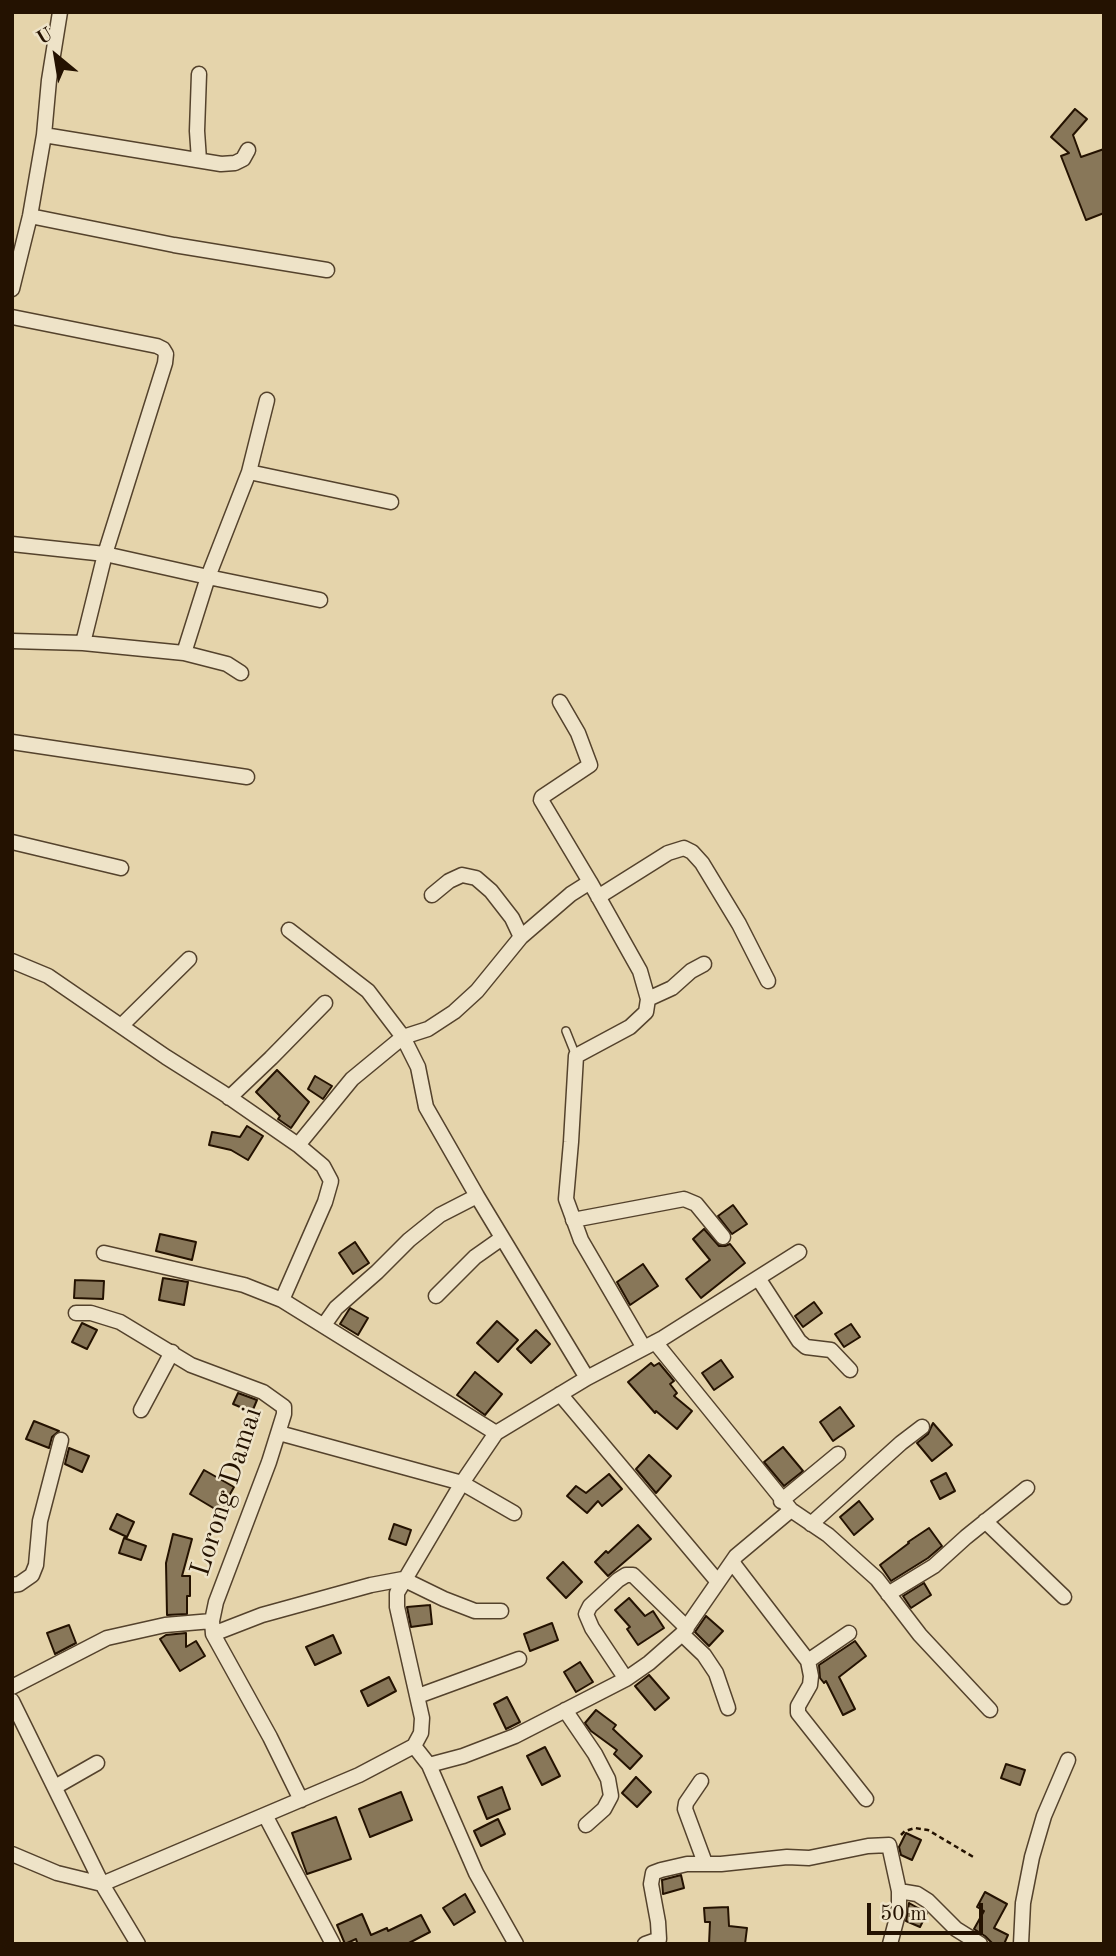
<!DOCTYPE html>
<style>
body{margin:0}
#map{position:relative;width:1116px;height:1956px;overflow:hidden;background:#e5d4ab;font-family:"Old Standard TT",serif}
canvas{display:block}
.frame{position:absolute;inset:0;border:14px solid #241201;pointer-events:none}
.north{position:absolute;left:21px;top:21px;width:70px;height:70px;-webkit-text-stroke:5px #eee3c8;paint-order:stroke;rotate:330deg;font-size:19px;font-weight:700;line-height:28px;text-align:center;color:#241201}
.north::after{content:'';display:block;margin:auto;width:24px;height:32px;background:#241201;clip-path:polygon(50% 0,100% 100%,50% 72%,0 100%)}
.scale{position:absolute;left:867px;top:1903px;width:116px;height:32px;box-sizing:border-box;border:4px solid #241201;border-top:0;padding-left:9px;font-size:21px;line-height:24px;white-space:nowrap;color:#241201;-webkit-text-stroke:5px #eee3c8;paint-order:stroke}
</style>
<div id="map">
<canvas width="1116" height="1956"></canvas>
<div class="frame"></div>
<div class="north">U</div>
<div class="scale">50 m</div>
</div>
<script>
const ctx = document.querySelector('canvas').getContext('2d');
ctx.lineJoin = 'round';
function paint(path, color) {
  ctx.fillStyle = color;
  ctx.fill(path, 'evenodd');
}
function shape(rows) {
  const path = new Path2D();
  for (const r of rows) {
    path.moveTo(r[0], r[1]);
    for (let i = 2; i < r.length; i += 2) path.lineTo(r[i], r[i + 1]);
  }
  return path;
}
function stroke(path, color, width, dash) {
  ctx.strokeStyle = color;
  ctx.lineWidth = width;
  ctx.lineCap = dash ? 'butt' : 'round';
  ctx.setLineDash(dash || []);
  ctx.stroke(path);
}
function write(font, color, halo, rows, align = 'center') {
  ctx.font = font + ' "Old Standard TT",serif';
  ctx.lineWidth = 5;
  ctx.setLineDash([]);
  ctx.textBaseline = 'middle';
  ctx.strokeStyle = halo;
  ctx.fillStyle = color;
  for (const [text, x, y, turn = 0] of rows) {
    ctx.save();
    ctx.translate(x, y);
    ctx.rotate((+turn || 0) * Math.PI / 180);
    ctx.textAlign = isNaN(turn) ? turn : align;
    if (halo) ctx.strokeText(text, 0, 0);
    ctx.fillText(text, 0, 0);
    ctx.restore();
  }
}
const building = shape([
 [1075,109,1087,119,1073,135,1081,157,1104,149,1104,213,1086,220,1061,156,1069,153,1051,137,1075,109],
 [277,1070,309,1102,291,1128,278,1119,280,1116,256,1092,277,1070],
 [315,1076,332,1086,323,1099,308,1089,315,1076],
 [247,1126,263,1136,248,1160,231,1150,209,1145,212,1132,240,1137,247,1126],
 [733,1205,747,1224,732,1234,718,1216,733,1205],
 [704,1229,719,1246,725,1246,730,1244,745,1263,701,1298,686,1279,710,1260,693,1239,704,1229],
 [160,1234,196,1242,192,1260,156,1251,160,1234],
 [355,1242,369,1263,353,1274,339,1253,355,1242],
 [643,1264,658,1286,630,1305,617,1282,643,1264],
 [163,1278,188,1282,184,1305,159,1300,163,1278],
 [75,1280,104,1281,103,1299,74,1298,75,1280],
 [814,1302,822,1313,803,1327,795,1316,814,1302],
 [350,1308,368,1318,358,1335,340,1324,350,1308],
 [497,1321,518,1340,498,1362,477,1343,497,1321],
 [82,1323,97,1330,87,1349,72,1342,82,1323],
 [851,1324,860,1337,844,1347,835,1334,851,1324],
 [536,1330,550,1344,531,1363,517,1349,536,1330],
 [721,1360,733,1377,714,1390,702,1373,721,1360],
 [651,1363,654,1366,659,1363,674,1381,670,1384,677,1393,674,1396,692,1411,677,1429,656,1411,655,1413,628,1382,651,1363],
 [475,1372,502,1394,485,1415,457,1395,475,1372],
 [238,1393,257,1400,252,1412,233,1404,238,1393],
 [840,1407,854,1426,833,1441,820,1422,840,1407],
 [34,1421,59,1431,52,1437,49,1448,26,1439,34,1421],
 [933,1423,952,1445,932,1461,917,1443,928,1434,933,1423],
 [783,1447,803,1471,784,1486,764,1462,783,1447],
 [69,1448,89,1456,82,1472,65,1464,69,1448],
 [649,1455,671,1476,656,1493,636,1469,649,1455],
 [204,1470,234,1487,220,1512,190,1494,204,1470],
 [946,1473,955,1491,940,1499,931,1481,946,1473],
 [609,1474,622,1489,602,1506,598,1501,587,1513,567,1496,576,1486,586,1493,609,1474],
 [859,1501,873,1519,854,1535,840,1517,859,1501],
 [117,1514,134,1522,127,1537,110,1529,117,1514],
 [394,1524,411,1530,406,1545,389,1539,394,1524],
 [638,1525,651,1539,608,1576,595,1562,606,1551,608,1553,638,1525],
 [929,1528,942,1546,928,1558,891,1581,880,1565,909,1543,908,1542,929,1528],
 [173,1534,192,1539,182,1576,190,1576,190,1596,187,1596,187,1614,167,1615,166,1563,173,1534],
 [124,1538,146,1546,141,1560,119,1553,124,1538],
 [563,1562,582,1582,566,1598,547,1578,563,1562],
 [924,1583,931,1595,911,1608,903,1596,924,1583],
 [629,1598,645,1616,653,1611,664,1628,638,1645,627,1629,630,1627,615,1610,629,1598],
 [430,1605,432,1624,411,1627,407,1607,430,1605],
 [706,1616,723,1631,709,1646,695,1632,706,1616],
 [552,1623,558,1640,530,1651,524,1634,552,1623],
 [69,1625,76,1643,55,1654,47,1633,69,1625],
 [186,1633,186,1647,196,1641,205,1656,180,1671,160,1639,166,1635,186,1633],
 [333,1635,341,1653,315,1665,306,1647,333,1635],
 [855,1641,866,1656,839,1677,855,1709,843,1715,826,1681,824,1683,820,1678,819,1665,855,1641],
 [580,1662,593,1682,576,1692,564,1672,580,1662],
 [649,1675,669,1698,655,1710,635,1686,649,1675],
 [389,1677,396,1691,368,1706,361,1691,389,1677],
 [507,1697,520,1722,506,1729,494,1704,507,1697],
 [596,1710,616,1725,613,1729,642,1756,630,1769,614,1754,617,1750,591,1731,585,1723,596,1710],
 [545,1747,560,1776,542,1785,527,1756,545,1747],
 [1006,1764,1025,1770,1020,1785,1001,1778,1006,1764],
 [636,1777,651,1792,637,1807,622,1793,636,1777],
 [502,1787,510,1809,487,1819,478,1797,502,1787],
 [401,1792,412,1820,370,1837,359,1809,401,1792],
 [336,1817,351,1859,307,1874,292,1833,336,1817],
 [498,1819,505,1834,481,1846,474,1831,498,1819],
 [906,1833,921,1840,912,1860,901,1855,899,1847,906,1833],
 [681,1875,684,1888,663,1894,662,1880,681,1875],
 [985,1892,1007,1904,994,1928,1008,1935,1004,1944,993,1944,985,1936,974,1929,984,1911,977,1907,985,1892],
 [465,1894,475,1912,454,1925,443,1908,465,1894],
 [909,1903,927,1913,920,1927,906,1921,909,1903],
 [728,1907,729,1926,747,1928,745,1944,709,1944,710,1922,705,1922,704,1908,728,1907],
 [362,1914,371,1935,387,1928,388,1931,421,1915,430,1932,407,1944,354,1944,357,1942,356,1939,345,1944,337,1925,362,1914]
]);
paint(building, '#887759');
stroke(building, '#241201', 2);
const service = shape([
 [566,1031,576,1056]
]);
const minor = shape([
 [199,74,197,131,199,160],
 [44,135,221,164,235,163,243,159,248,150],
 [30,216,174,245,327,270],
 [12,289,30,216,44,135,49,80,60,12],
 [12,317,157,346,163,349,166,354,165,363,105,554,83,643],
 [249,472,391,502],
 [12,544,105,554,208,577,249,472,267,400],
 [12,641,83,643,184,653],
 [241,673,227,664,184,653,208,577,320,600],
 [560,702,578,733,590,765,542,797,541,800,590,882,640,971,648,999,646,1012,630,1027,576,1056,571,1142,566,1199,581,1240,644,1348],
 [12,742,247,777],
 [12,842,121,868],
 [432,895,449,881,462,875,476,878,491,891,512,918,521,937],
 [598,897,668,853,684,848,692,852,702,863,739,924,768,981],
 [289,930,368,991,403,1037,418,1067,426,1107,477,1196,587,1378],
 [12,961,48,976,166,1057,223,1093,298,1145,323,1166,331,1181,325,1202,282,1300],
 [648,999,672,988,691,971,704,964],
 [121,1026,189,959],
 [229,1098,271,1058,325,1003],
 [298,1145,352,1079,403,1037,428,1029,454,1012,477,991,521,937,571,894,590,882],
 [573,1220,684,1199,696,1204,723,1237],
 [104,1253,244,1285,282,1300,496,1433],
 [758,1278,799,1341,806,1347,831,1350,850,1370],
 [436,1296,475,1257,502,1238],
 [76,1313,91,1313,120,1322,191,1365,263,1392,284,1407,284,1414,269,1462,216,1602,212,1621,213,1634,270,1737,301,1800],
 [324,1325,336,1308,377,1272,409,1240,440,1215,477,1196],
 [655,1342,791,1510],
 [560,1394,718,1582],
 [141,1410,172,1352],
 [279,1433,462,1483,514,1513],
 [781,1501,838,1454],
 [985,1521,1064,1597],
 [811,1524,901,1443,922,1427],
 [732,1562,808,1661,811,1676,810,1685,798,1706,798,1713,866,1799],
 [12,1585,19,1584,32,1575,36,1565,40,1521,61,1440],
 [888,1594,934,1566,966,1537,1027,1488],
 [213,1634,262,1615,371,1585,403,1579,444,1599,475,1611,501,1611],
 [682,1634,704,1655,716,1673,728,1708],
 [808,1661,849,1633],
 [626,1679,592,1628,586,1614,590,1606,618,1580,626,1575,633,1575,687,1628],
 [12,1687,107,1638,165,1625,212,1621],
 [418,1696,519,1659],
 [12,1701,102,1884,359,1775,414,1746,421,1733,422,1718,397,1607,397,1593,462,1483,496,1433,587,1378,663,1338,799,1252],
 [565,1710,595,1754,608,1779,611,1796,604,1809,586,1825],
 [414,1746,429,1765,476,1873,516,1944],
 [429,1765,463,1756,515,1736,626,1679,649,1663,682,1634,736,1556,791,1510,828,1535,877,1579,920,1635,990,1710],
 [701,1781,686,1803,685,1809,705,1863],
 [55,1787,97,1763],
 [265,1815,333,1944],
 [12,1854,57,1873,102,1884,138,1944],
 [899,1891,917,1894,928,1901,956,1929,980,1944],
 [645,1944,659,1939,658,1922,651,1884,653,1873,661,1870,687,1864,721,1864,787,1857,809,1858,868,1846,889,1845,899,1891,899,1910,890,1944],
 [1021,1944,1023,1903,1032,1857,1044,1816,1068,1760]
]);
stroke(service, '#54422c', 10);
stroke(minor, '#54422c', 17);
stroke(shape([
 [901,1835,905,1831,915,1828,928,1830,975,1858]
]), '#241201', 2.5, [5, 3.5]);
stroke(service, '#eee3c8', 7);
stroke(minor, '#eee3c8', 14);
write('28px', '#241201', '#eee3c8', [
 ["Lorong Damai",227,1492,-72]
]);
</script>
